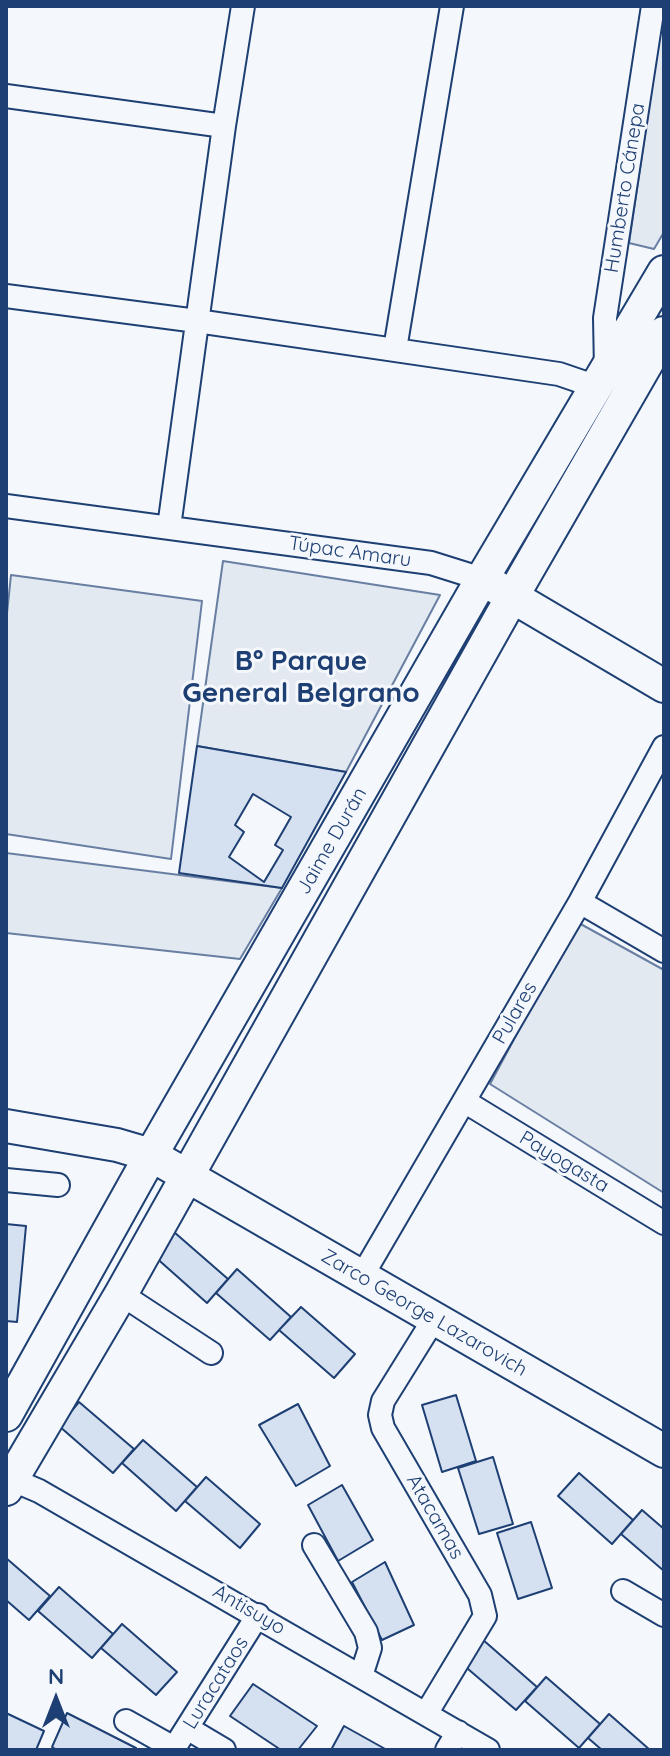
<!DOCTYPE html>
<meta charset="utf-8">
<style>
body{margin:0}
#map{position:relative;width:670px;height:1756px;overflow:hidden;background:#f4f7fb;font-family:Quicksand,sans-serif}
canvas{display:block}
.frame{position:absolute;inset:0;border:8px solid #1d3f73;pointer-events:none}
.north{position:absolute;left:16px;top:1660px;width:80px;height:80px;-webkit-text-stroke:6px #f4f7fb;paint-order:stroke;rotate:0deg;font-size:22px;font-weight:700;line-height:32px;text-align:center;color:#1d3f73}
.north::after{content:'';display:block;margin:auto;width:28px;height:36px;background:#1d3f73;clip-path:polygon(50% 0,100% 100%,50% 72%,0 100%)}
</style>
<div id="map">
<canvas width="670" height="1756"></canvas>
<div class="frame"></div>
<div class="north">N</div>
</div>
<script>
const ctx = document.querySelector('canvas').getContext('2d');
ctx.lineJoin = 'round';
function paint(path, color) {
  ctx.fillStyle = color;
  ctx.fill(path, 'evenodd');
}
function shape(rows) {
  const path = new Path2D();
  for (const r of rows) {
    path.moveTo(r[0], r[1]);
    for (let i = 2; i < r.length; i += 2) path.lineTo(r[i], r[i + 1]);
  }
  return path;
}
function stroke(path, color, width, dash) {
  ctx.strokeStyle = color;
  ctx.lineWidth = width;
  ctx.lineCap = dash ? 'butt' : 'round';
  ctx.setLineDash(dash || []);
  ctx.stroke(path);
}
function write(font, color, halo, rows, align = 'center') {
  ctx.font = font + ' Quicksand,sans-serif';
  ctx.lineWidth = 6;
  ctx.setLineDash([]);
  ctx.textBaseline = 'middle';
  ctx.strokeStyle = halo;
  ctx.fillStyle = color;
  for (const [text, x, y, turn = 0] of rows) {
    ctx.save();
    ctx.translate(x, y);
    ctx.rotate((+turn || 0) * Math.PI / 180);
    ctx.textAlign = isNaN(turn) ? turn : align;
    if (halo) ctx.strokeText(text, 0, 0);
    ctx.fillText(text, 0, 0);
    ctx.restore();
  }
}
const green = shape([
 [664,6,664,232,654,249,629,243,664,6],
 [223,561,440,595,346,772,197,746,223,561],
 [11,575,202,601,171,859,6,834,6,623,11,575],
 [6,853,282,888,240,959,6,933,6,853],
 [577,922,664,970,664,1193,490,1084,577,922]
]);
paint(green, '#e3e9f0');
stroke(green, '#687fa3', 2);
const building = shape([
 [197,746,346,772,282,888,179,873,197,746],
 [253,794,291,817,275,845,283,850,264,882,229,857,244,832,235,825,253,794],
 [6,1224,26,1226,17,1322,6,1321,6,1224],
 [174,1232,228,1279,207,1303,153,1255,174,1232],
 [237,1269,291,1317,270,1340,216,1293,237,1269],
 [301,1307,355,1354,334,1378,279,1330,301,1307],
 [456,1395,476,1461,442,1472,422,1405,456,1395],
 [79,1402,134,1449,113,1473,59,1426,79,1402],
 [298,1404,330,1466,296,1486,259,1425,298,1404],
 [143,1440,197,1487,176,1511,122,1463,143,1440],
 [493,1457,513,1524,479,1534,458,1468,493,1457],
 [579,1473,633,1520,612,1544,558,1496,579,1473],
 [206,1477,260,1524,240,1548,185,1501,206,1477],
 [342,1485,373,1540,338,1561,308,1505,342,1485],
 [642,1510,664,1529,664,1571,621,1534,642,1510],
 [531,1522,552,1588,518,1599,497,1533,531,1522],
 [6,1558,50,1596,29,1620,6,1600,6,1558],
 [385,1562,414,1625,382,1640,352,1582,385,1562],
 [59,1587,113,1634,92,1658,38,1611,59,1587],
 [122,1624,177,1672,156,1695,101,1648,122,1624],
 [482,1639,537,1687,516,1710,461,1663,482,1639],
 [546,1677,600,1724,579,1748,525,1701,546,1677],
 [253,1684,317,1726,298,1750,281,1750,230,1716,253,1684],
 [6,1713,44,1731,36,1750,6,1750,6,1713],
 [67,1713,136,1748,136,1750,57,1750,52,1747,67,1713],
 [609,1714,650,1750,602,1750,588,1738,609,1714],
 [344,1726,387,1750,331,1750,344,1726]
]);
paint(building, '#d5e0f0');
stroke(building, '#1d3f73', 2);
const street = shape([
 [6,96,224,126],
 [6,296,197,321,559,374,597,387],
 [395,349,452,6],
 [606,369,605,318,653,6],
 [6,506,431,563,482,579],
 [169,527,224,126,243,6],
 [580,902,664,951],
 [464,1101,664,1223],
 [6,1180,58,1185],
 [362,1276,580,902,664,747],
 [121,1294,211,1353],
 [6,1477,39,1491,488,1750],
 [314,1545,366,1632,370,1648,361,1676],
 [623,1591,664,1615],
 [426,1714,485,1616,480,1595,383,1428,380,1415,383,1401,434,1319],
 [126,1721,174,1748],
 [187,1728,224,1750],
 [173,1750,258,1615],
 [447,1750,458,1732]
]);
const secondary = shape([
 [496,587,664,686],
 [6,1126,117,1145,151,1155,664,1451],
 [6,1415,151,1155,482,579,664,272],
 [6,1489,121,1294,512,597,664,333]
]);
stroke(street, '#1d3f73', 26);
stroke(secondary, '#1d3f73', 36);
stroke(street, '#f4f7fb', 22);
stroke(secondary, '#f4f7fb', 32);
write('20px', '#1d3f73', '#f4f7fb', [
 ["Humberto Cánepa",625,188,-81],
 ["Túpac Amaru",350,552,8],
 ["Jaime Durán",332,841,-60],
 ["Pulares",515,1013,-60],
 ["Payogasta",564,1162,31],
 ["Zarco George Lazarovich",424,1313,30],
 ["Atacamas",435,1517,60],
 ["Antisuyo",249,1610,30],
 ["Luracataos",216,1683,-58]
]);
write('bold 28px', '#1d3f73', '#f4f7fb', [
 ["Bº Parque",301,662],
 ["General Belgrano",301,694]
]);
</script>
